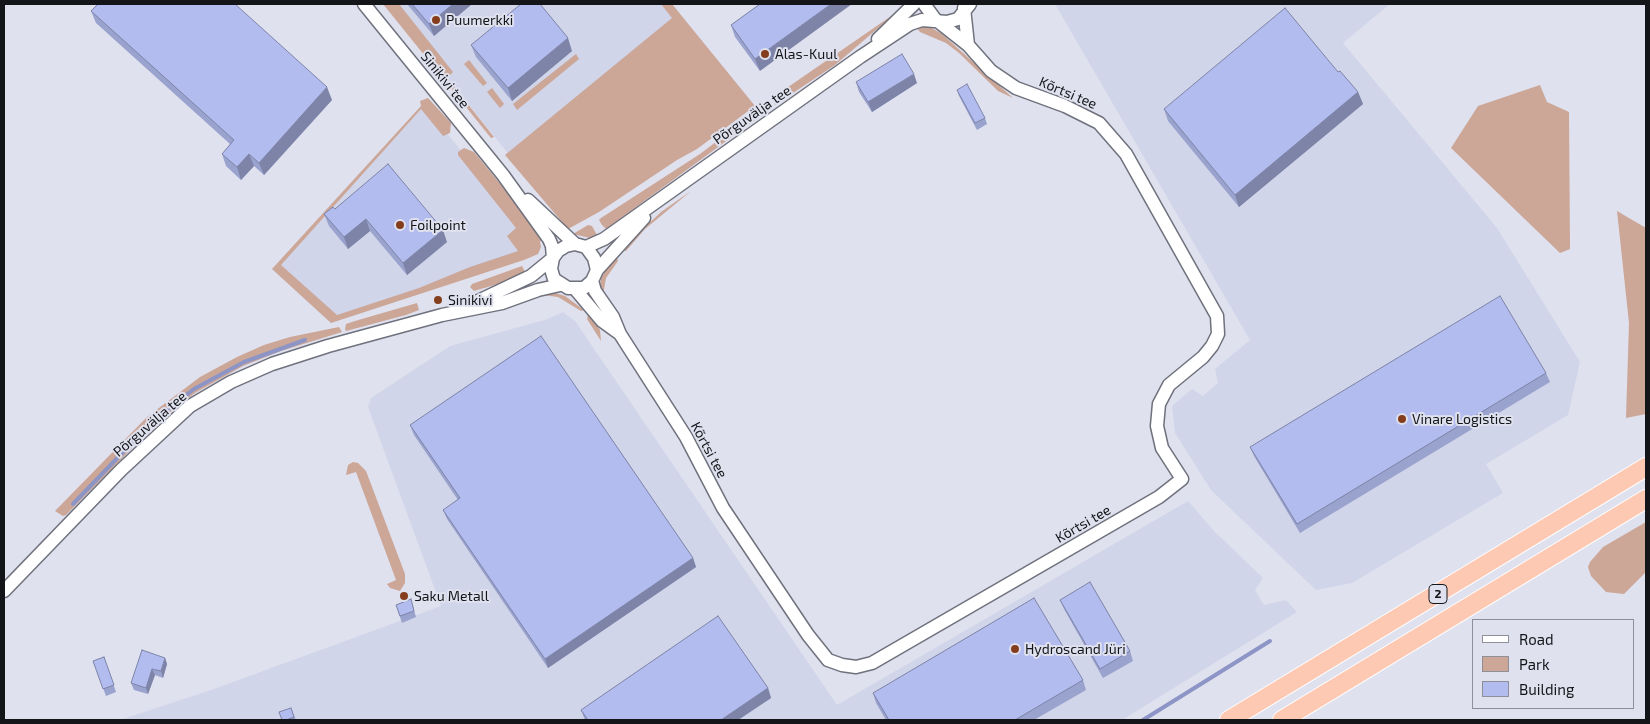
<!DOCTYPE html>
<meta charset="utf-8">
<style>
body{margin:0}
#map{position:relative;width:1650px;height:724px;overflow:hidden;background:#dfe1ee;font-family:"Exo 2",sans-serif}
canvas{display:block}
.frame{position:absolute;inset:0;border:5px solid #141519;pointer-events:none}
.legend{position:absolute;left:1472px;top:619px;width:162px;height:90px;box-sizing:border-box;background:#dfe1ee;border:1px solid #8e8f99;margin:0;padding:6px 9px;list-style:none;font-size:15px;color:#141519}
.legend li{display:flex;align-items:center;gap:10px;height:25px}
.legend b{width:25px;border:1px solid #8e8f99}
</style>
<div id="map">
<canvas width="1650" height="724"></canvas>
<div class="frame"></div>
<ul class="legend">
<li><b style="height:6px;background:#fff"></b>Road</li>
<li><b style="height:14px;background:#cca697"></b>Park</li>
<li><b style="height:14px;background:#b3bcef"></b>Building</li>
</ul>
</div>
<script>
const ctx = document.querySelector('canvas').getContext('2d');
ctx.lineJoin = 'round';
function paint(path, color) {
  ctx.fillStyle = color;
  ctx.fill(path, 'evenodd');
}
function shape(rows) {
  const path = new Path2D();
  for (const r of rows) {
    path.moveTo(r[0], r[1]);
    for (let i = 2; i < r.length; i += 2) path.lineTo(r[i], r[i + 1]);
  }
  return path;
}
function stroke(path, color, width, dash) {
  ctx.strokeStyle = color;
  ctx.lineWidth = width;
  ctx.lineCap = dash ? 'butt' : 'round';
  ctx.setLineDash(dash || []);
  ctx.stroke(path);
}
function write(font, color, halo, rows, align = 'center') {
  ctx.font = font + ' "Exo 2",sans-serif';
  ctx.lineWidth = 4;
  ctx.setLineDash([]);
  ctx.textBaseline = 'middle';
  ctx.strokeStyle = halo;
  ctx.fillStyle = color;
  for (const [text, x, y, turn = 0] of rows) {
    ctx.save();
    ctx.translate(x, y);
    ctx.rotate((+turn || 0) * Math.PI / 180);
    ctx.textAlign = isNaN(turn) ? turn : align;
    if (halo) ctx.strokeText(text, 0, 0);
    ctx.fillText(text, 0, 0);
    ctx.restore();
  }
}
paint(shape([
 [387,4,672,4,755,106,567,226],
 [1055,4,1390,4,1343,43,1497,228,1580,362,1568,415,1486,464,1503,493,1352,583,1316,590,1211,490,1175,433,1172,406,1192,389,1203,396,1218,383,1215,369,1250,340],
 [423,104,526,230,522,255,330,322,272,269],
 [563,312,575,321,837,705,1188,501,1214,531,1263,578,1255,590,1264,605,1286,600,1297,612,1122,720,120,720,211,690,441,606,368,407,371,398,450,346,548,319]
]), '#d1d5e9');
paint(shape([
 [383,4,399,4,453,72,447,78,494,137,491,138],
 [661,4,672,4,755,106,697,149,677,160,599,212,568,229,505,155,672,18],
 [897,12,835,65,775,105,774,101,778,94],
 [924,26,930,27,942,34,1013,98,998,91,959,53,946,43,920,32,917,28],
 [576,54,579,59,517,110,513,104],
 [469,60,487,83,483,86,464,64],
 [1540,85,1547,102,1569,112,1570,249,1560,253,1451,148,1478,106],
 [492,88,504,104,500,108,487,92],
 [428,98,451,123,450,133,443,136,421,109,281,265,337,315,419,288,470,267,518,251,507,236,516,228,458,155,458,152,464,148,474,152,544,237,540,242,541,247,538,254,524,260,331,323,272,269,421,106,420,101],
 [769,105,770,109,606,229,602,225,599,220,601,218,700,154,763,106],
 [691,191,645,229,626,251,621,250,661,212],
 [1617,211,1646,228,1646,414,1626,418,1629,323],
 [588,225,592,226,597,235,590,238,573,234],
 [616,254,618,261,606,278,603,295,600,286,601,278],
 [522,266,526,274,518,278,474,291,470,287,472,284],
 [552,292,565,296,584,310,581,311,558,297,543,295],
 [417,303,419,310,406,315,346,331,345,329,346,324,355,321],
 [588,314,600,330,601,341,587,319],
 [339,327,342,332,281,351,243,366,195,393,160,420,66,515,63,516,55,511,147,417,200,377,237,357,264,345,290,337],
 [353,462,358,463,366,471,405,574,405,583,400,591,390,588,387,584,396,580,356,472,346,475,348,465],
 [1646,522,1646,572,1624,594,1606,592,1591,576,1588,567,1590,562,1603,547]
]), '#cca697');
stroke(shape([
 [73,504,154,420,194,389,244,362,305,340],
 [1143,720,1270,641]
]), '#8d95c6', 4);
const minor = shape([
 [364,4,503,175,549,239,552,246,553,258,551,269,554,279,568,288,584,288,592,281,597,270,594,258,586,247,575,244,566,246,558,251,553,258,531,276,474,303],
 [964,8,968,45],
 [878,39,914,4],
 [528,200,575,244],
 [586,247,604,239,860,57,910,24,922,20,947,22,958,19,970,4],
 [597,270,644,218],
 [592,281,595,291,613,317,620,334,686,437,723,508,808,635,828,660,842,665,856,667,872,663,1159,497,1182,479,1162,448,1157,426,1159,404,1169,385,1203,357,1212,346,1218,334,1217,316,1126,154,1099,123,1065,106,1016,88,991,71,968,45,935,19,924,4],
 [575,289,602,321,620,334],
 [4,591,121,470,190,406,231,382,272,364,328,346,442,315,502,303,538,290,560,285]
]);
const highway = shape([
 [1229,720,1646,467],
 [1282,720,1646,499]
]);
stroke(minor, '#6f717d', 15);
stroke(highway, '#fff', 20);
stroke(minor, '#fff', 12);
stroke(highway, '#fdc9b3', 18);
paint(shape([
 [407,4,472,4,434,36],
 [760,4,760,71,735,37,731,25],
 [91,11,332,100,264,175,254,166,241,180,226,166,222,154,230,144,96,23],
 [471,45,572,51,512,101,476,57],
 [1338,72,1358,92,1363,104,1239,207,1168,121,1164,109],
 [856,82,917,83,872,112,859,92],
 [957,90,985,118,987,124,977,130,959,96],
 [335,209,447,242,407,275,370,231,348,249,329,226,324,214],
 [1546,373,1550,382,1300,533,1254,456,1250,447],
 [410,425,693,558,696,567,548,668,447,519,443,510,458,500,414,435],
 [411,599,416,617,402,623,396,605],
 [1060,600,1130,651,1133,661,1103,678,1064,609],
 [104,657,116,692,106,696,93,661],
 [165,658,167,664,163,678,155,675,148,694,134,690,131,683],
 [1083,680,1086,690,1034,720,886,720,876,703,873,693],
 [768,688,771,698,738,720,585,720,581,710],
 [291,708,296,720,282,720]
]), '#9aa2ce');
paint(shape([
 [453,4,472,4,434,36,429,24],
 [831,4,852,4,760,71,755,59],
 [568,38,572,51,512,101,508,88],
 [914,74,917,83,872,112,868,102],
 [327,87,332,100,264,175,259,163],
 [1358,92,1363,104,1239,207,1235,195],
 [249,154,254,166,241,180,237,167],
 [366,219,370,231,348,249,344,237],
 [443,230,447,242,407,275,403,263],
 [693,558,696,567,548,668,545,659],
 [165,658,167,664,163,678,161,671],
 [152,669,155,675,148,694,146,688],
 [768,688,771,698,738,720,721,720]
]), '#7d84a7');
const building = shape([
 [98,4,235,4,327,87,259,163,249,154,237,167,222,154,234,140,91,11,98,4],
 [412,4,453,4,429,24,412,4],
 [521,4,540,4,568,38,508,88,471,45,521,4],
 [760,4,831,4,755,59,731,25,760,4],
 [1285,8,1338,72,1340,71,1358,92,1235,195,1164,109,1285,8],
 [902,54,914,74,868,102,856,82,902,54],
 [967,84,985,118,975,123,957,90,967,84],
 [388,164,443,230,403,263,366,219,344,237,324,214,333,207,335,209,388,164],
 [1500,296,1546,373,1297,524,1250,447,1500,296],
 [541,336,693,558,545,659,443,510,460,498,410,425,541,336],
 [1090,582,1130,651,1100,669,1060,600,1090,582],
 [1034,598,1083,680,1015,720,889,720,873,693,1034,598],
 [411,599,414,611,400,616,396,605,411,599],
 [718,616,768,688,721,720,588,720,581,710,718,616],
 [142,650,165,658,161,671,152,669,146,688,131,683,142,650],
 [104,657,114,685,103,689,93,661,104,657],
 [291,708,294,717,286,720,282,720,279,712,291,708]
]);
paint(building, '#b3bcef');
stroke(building, '#7d84a7', 1);
for (const [x, y, r, color] of [
 [436,20,5,"#853e1d"],
 [765,54,5,"#853e1d"],
 [400,225,5,"#853e1d"],
 [438,300,5,"#853e1d"],
 [1402,419,5,"#853e1d"],
 [404,596,5,"#853e1d"],
 [1015,649,5,"#853e1d"]
]) {
  const dot = new Path2D();
  dot.arc(x, y, r, 0, 2 * Math.PI);
  ctx.fillStyle = color;
  ctx.fill(dot);
  stroke(dot, '#dfe1ee', 2);
}
for (const [x, y, w] of [
 [1438,594,18]
]) {
  const box = new Path2D();
  box.roundRect(x - w / 2, y - 9.5, w, 19, 4);
  ctx.fillStyle = '#dfe1ee';
  ctx.fill(box);
  stroke(box, '#141519', 1);
}
write('bold 12px', '#141519', null, [
 ["2",1438,594]
]);
write('14px', '#141519', '#dfe1ee', [
 ["Puumerkki",446,20],
 ["Alas-Kuul",775,54],
 ["Foilpoint",410,225],
 ["Sinikivi",448,300],
 ["Vinare Logistics",1412,419],
 ["Saku Metall",414,596],
 ["Hydroscand Jüri",1025,649]
], 'left');
write('14px', '#141519', '#dfe1ee', [
 ["Sinikivi tee",445,80,51],
 ["Kõrtsi tee",1068,93,23],
 ["Põrguvälja tee",752,115,-35],
 ["Põrguvälja tee",150,424,-41],
 ["Kõrtsi tee",709,450,62],
 ["Kõrtsi tee",1083,524,-30]
]);
</script>
